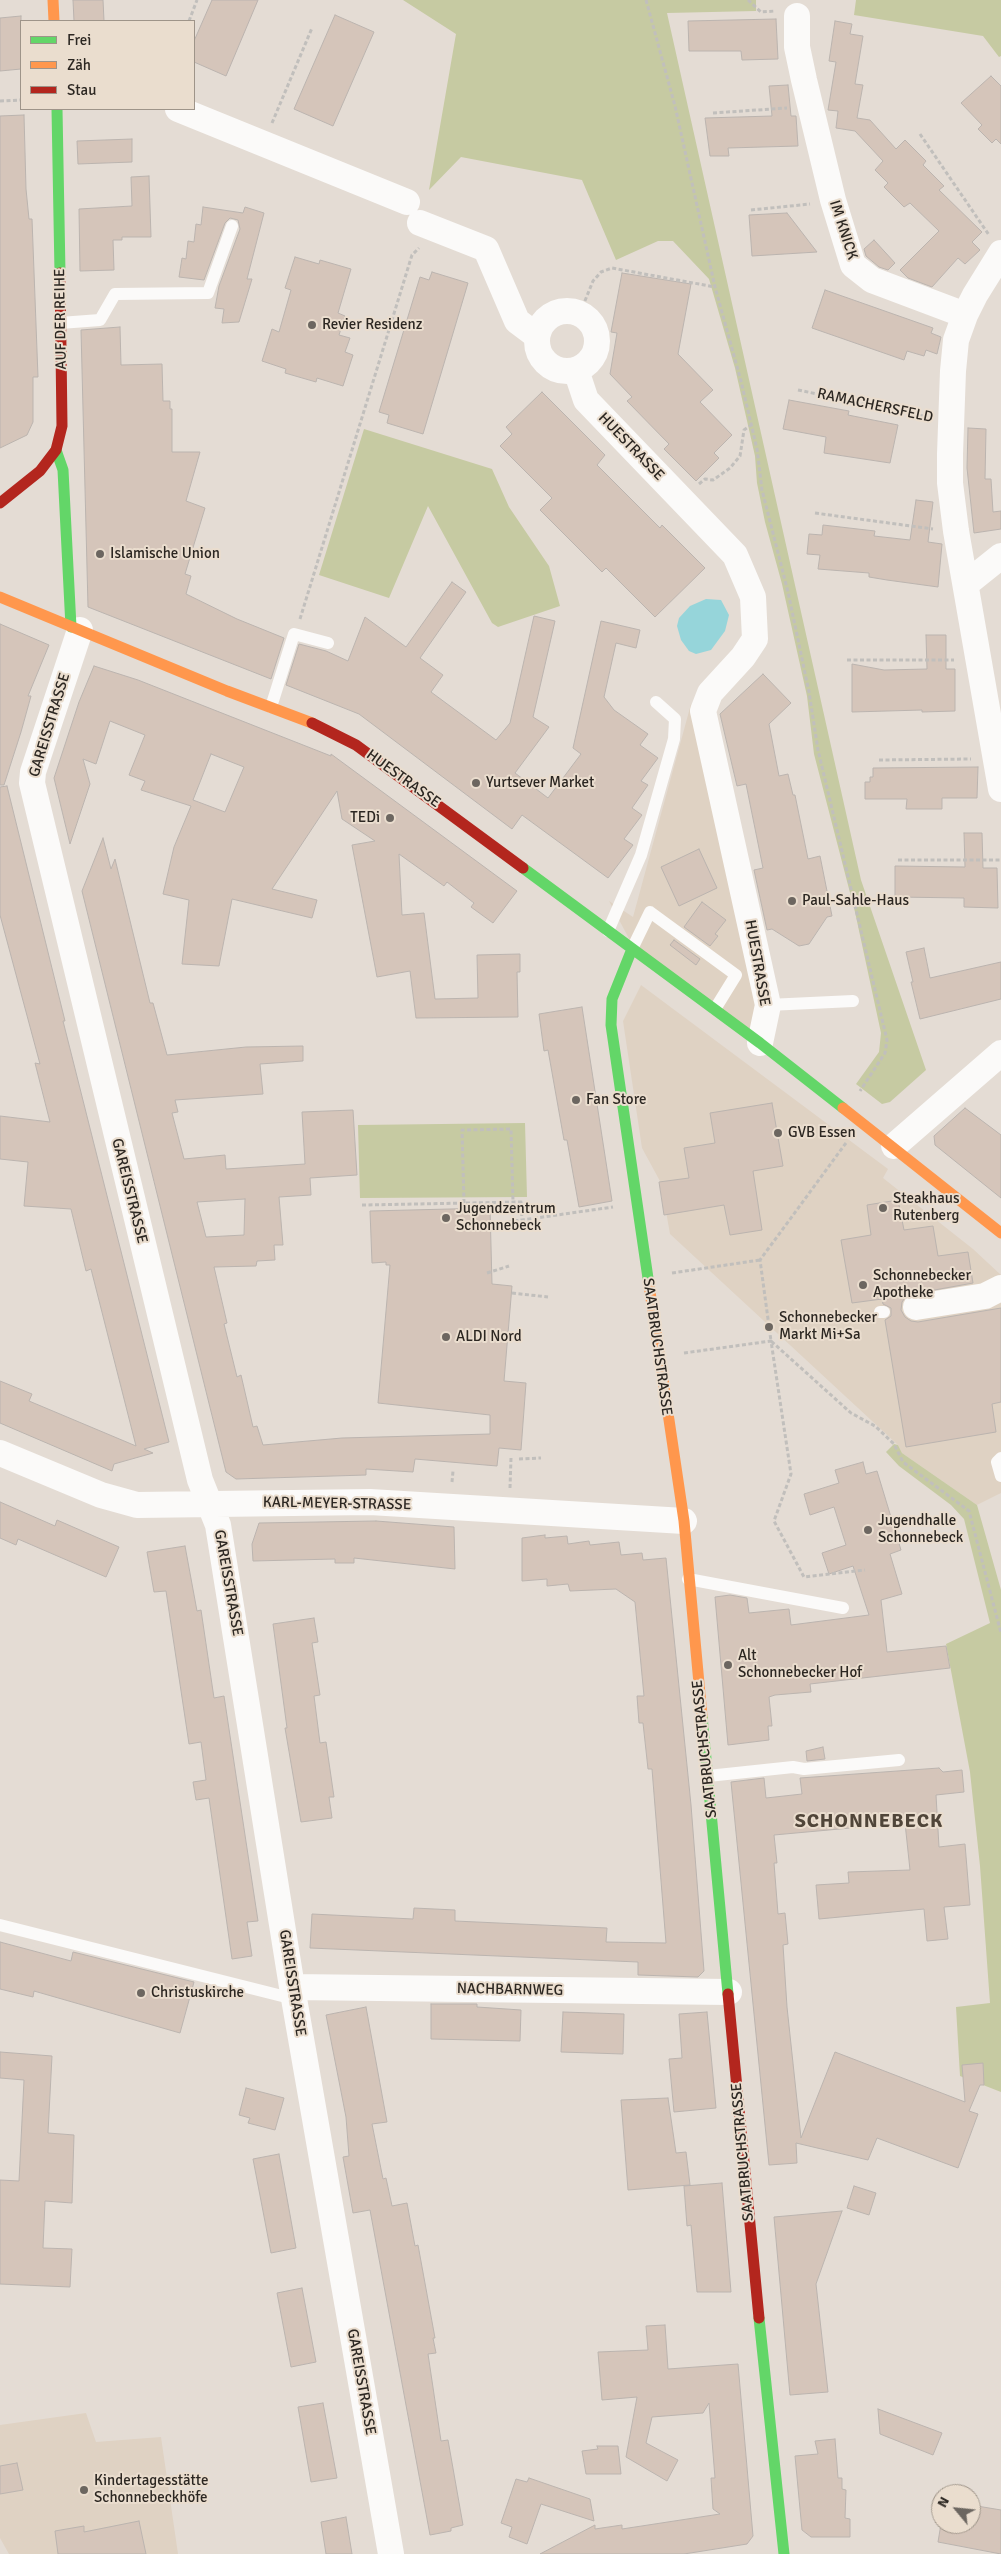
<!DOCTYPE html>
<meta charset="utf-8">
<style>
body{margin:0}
#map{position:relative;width:1001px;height:2554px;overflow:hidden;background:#e4dcd4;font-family:Signika,sans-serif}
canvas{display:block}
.legend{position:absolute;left:20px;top:20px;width:175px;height:90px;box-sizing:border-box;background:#eaddce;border:1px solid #9e9489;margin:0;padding:6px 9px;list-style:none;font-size:15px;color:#2c2722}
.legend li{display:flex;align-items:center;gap:10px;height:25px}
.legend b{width:25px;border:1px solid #9e9489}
.north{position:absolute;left:931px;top:2484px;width:50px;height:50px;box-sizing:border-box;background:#eaddce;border:1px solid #9e9489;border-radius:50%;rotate:298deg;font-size:14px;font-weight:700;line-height:20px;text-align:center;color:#2c2722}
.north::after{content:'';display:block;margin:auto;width:18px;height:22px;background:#6c6660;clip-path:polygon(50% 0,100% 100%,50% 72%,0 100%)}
</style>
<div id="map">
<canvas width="1001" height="2554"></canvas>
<ul class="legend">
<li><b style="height:6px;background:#63d668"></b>Frei</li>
<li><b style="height:6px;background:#ff974d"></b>Zäh</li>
<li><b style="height:6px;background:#b3261e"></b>Stau</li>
</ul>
<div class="north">N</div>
</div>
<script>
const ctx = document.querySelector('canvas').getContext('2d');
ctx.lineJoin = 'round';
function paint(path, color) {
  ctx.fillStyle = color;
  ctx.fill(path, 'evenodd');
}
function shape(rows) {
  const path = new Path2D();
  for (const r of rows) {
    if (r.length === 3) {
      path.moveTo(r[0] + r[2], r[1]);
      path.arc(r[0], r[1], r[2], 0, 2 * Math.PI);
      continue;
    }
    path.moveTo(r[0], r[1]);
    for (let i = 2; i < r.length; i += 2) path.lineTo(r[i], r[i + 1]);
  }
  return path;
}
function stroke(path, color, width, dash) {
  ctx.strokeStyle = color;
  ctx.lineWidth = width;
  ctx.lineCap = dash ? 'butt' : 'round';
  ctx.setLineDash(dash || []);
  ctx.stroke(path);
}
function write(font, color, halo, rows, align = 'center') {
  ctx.font = font + ' Signika,sans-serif';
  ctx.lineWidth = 4;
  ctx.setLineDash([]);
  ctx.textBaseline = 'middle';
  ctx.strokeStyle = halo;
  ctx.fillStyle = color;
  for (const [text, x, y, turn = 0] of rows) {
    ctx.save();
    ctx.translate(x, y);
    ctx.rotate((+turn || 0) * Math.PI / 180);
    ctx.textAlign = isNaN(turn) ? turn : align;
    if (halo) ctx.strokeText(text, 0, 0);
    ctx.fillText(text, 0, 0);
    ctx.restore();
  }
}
paint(shape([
 [691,704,759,1012,748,1032,634,948,609,901,633,917],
 [641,985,888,1169,883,1178,973,1249,1001,1275,1001,1493,977,1505,902,1453,898,1445,670,1234,661,1183,642,1148,623,1021],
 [86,2413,96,2442,161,2437,178,2554,9,2554,0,2538,0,2425]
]), '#dfd2c3');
paint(shape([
 [403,0,756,0,756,11,667,13,861,880,926,1070,890,1102,882,1104,856,1084,879,1052,881,1033,855,912,814,754,807,696,782,584,765,522,757,483,755,456,735,368,709,279,673,241,658,241,616,260,582,180,461,157,429,190,456,34],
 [856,0,1001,0,1001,56,999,57,983,36,854,15],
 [364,429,492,469,509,507,549,566,560,606,498,627,492,623,428,506,389,598,319,575],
 [525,1123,527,1197,360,1198,358,1125],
 [894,1444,898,1445,902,1453,977,1505,1001,1590,1001,2092,960,2076,956,2007,990,2003,980,1866,970,1772,946,1644,990,1623,964,1519,951,1505,899,1466,886,1452]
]), '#c6caa2');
paint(shape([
 [706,599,721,600,729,615,725,631,711,650,696,654,689,651,681,640,677,626,679,618,690,606]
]), '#96d5da');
const building = shape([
 [73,0,103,0,104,21,74,21,73,0],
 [212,0,258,0,226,76,194,62,194,41,212,0],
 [335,15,374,32,333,126,294,109,335,15],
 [21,16,21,69,0,71,0,18,21,16],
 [776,19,778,59,742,60,741,51,689,51,688,21,776,19],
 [835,21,852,24,850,34,863,36,855,84,863,85,857,118,870,120,896,149,905,140,926,161,923,165,944,186,939,190,982,232,972,242,980,250,965,264,958,258,932,287,908,278,900,270,939,231,910,203,904,207,884,187,888,183,875,170,883,161,855,131,836,128,838,111,828,110,836,62,829,61,835,21],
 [991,76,1001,86,1001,144,996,139,992,143,978,129,982,125,961,103,991,76],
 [788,85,791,116,796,116,798,146,728,148,729,156,710,156,705,118,772,116,769,86,788,85],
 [24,115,26,189,29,219,32,219,38,377,33,377,33,422,27,435,0,448,0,116,24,115],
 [132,139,132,162,78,164,77,141,132,139],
 [149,176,151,237,122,237,122,240,113,240,114,270,80,271,79,209,132,206,131,177,149,176],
 [203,207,243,213,245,207,264,213,247,279,252,279,239,322,222,323,224,309,215,308,219,286,240,229,238,220,230,218,225,223,204,280,179,277,182,258,186,259,188,241,194,242,196,224,201,225,203,207],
 [787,213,817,252,752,256,749,215,787,213],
 [874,240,895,263,888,270,879,267,866,256,864,249,874,240],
 [295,257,319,264,320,260,351,269,338,313,345,316,339,335,350,338,345,352,353,355,343,386,317,378,316,382,285,373,286,369,262,361,272,329,279,332,291,290,285,288,295,257],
 [432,272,468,283,423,434,387,423,389,415,379,412,420,277,429,280,432,272],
 [622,273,691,284,678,354,713,390,700,402,732,435,714,453,719,458,696,481,664,449,669,444,627,401,632,397,610,374,617,333,611,332,622,273],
 [825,290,933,328,931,333,941,337,937,354,926,350,924,356,907,351,904,360,812,328,825,290],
 [120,327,121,365,162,364,163,401,170,401,170,409,172,409,172,452,200,452,186,501,205,508,185,574,191,576,186,594,237,619,284,638,271,679,88,607,81,330,120,327],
 [542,392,605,455,597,465,660,528,662,525,705,568,655,617,606,568,602,572,540,510,552,498,500,446,512,434,506,427,542,392],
 [789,400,849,411,848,415,898,425,890,463,824,453,826,437,783,429,789,400],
 [968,428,986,429,985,479,991,479,993,512,1001,511,1001,529,974,533,967,468,968,428],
 [916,500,933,502,928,542,942,544,938,587,887,580,869,577,869,573,818,569,820,555,807,554,809,534,822,535,823,525,875,531,874,536,910,540,916,500],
 [452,582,466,592,420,658,443,675,431,692,496,740,510,723,534,616,555,621,533,717,549,727,515,773,548,798,581,754,573,748,601,621,640,630,636,648,616,643,604,697,614,710,648,734,640,745,658,758,641,781,648,785,632,808,642,815,624,839,633,845,608,878,522,815,512,829,359,714,286,685,299,644,326,651,348,661,365,617,406,647,452,582],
 [0,624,49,645,28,696,31,696,21,732,4,785,0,785,0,624],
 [926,635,946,635,946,669,955,669,955,711,922,712,922,710,852,712,852,664,884,670,927,669,926,635],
 [94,666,138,680,331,756,331,754,517,891,493,923,471,907,474,903,447,882,444,886,399,854,402,915,424,913,435,999,478,998,477,955,520,954,520,972,517,972,518,1017,416,1018,410,971,377,977,352,845,375,841,342,819,337,791,272,889,317,900,312,918,232,899,219,966,182,964,189,900,163,894,174,847,191,806,141,790,145,781,129,775,145,735,110,721,96,764,83,759,90,784,70,844,54,778,79,702,94,666],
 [211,754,244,767,225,812,193,800,211,754],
 [763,674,791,703,769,724,779,776,788,774,793,795,795,795,808,859,820,856,832,916,827,917,809,944,799,946,772,929,767,930,754,870,763,868,746,784,737,786,720,714,763,674],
 [978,767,977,798,942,798,942,809,906,809,907,799,865,799,865,782,870,782,870,777,873,777,873,768,978,767],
 [7,786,65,1021,63,1021,169,1442,144,1449,153,1453,114,1464,112,1471,0,1423,0,1381,32,1394,29,1401,136,1446,91,1269,86,1271,71,1209,24,1206,28,1162,0,1159,0,1116,50,1122,35,1063,40,1064,0,915,0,787,7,786],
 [964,833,982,833,983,868,997,868,998,908,964,907,964,898,895,897,895,866,965,867,964,833],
 [103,838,111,869,115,859,150,1003,153,1003,167,1055,246,1047,303,1046,303,1061,260,1064,263,1094,175,1100,178,1112,172,1113,184,1159,225,1155,226,1169,305,1164,302,1112,353,1110,357,1175,310,1178,311,1195,279,1197,283,1245,274,1245,275,1260,257,1261,256,1266,214,1267,227,1323,224,1324,237,1377,241,1375,253,1427,257,1426,263,1445,342,1438,490,1434,490,1415,378,1403,390,1265,386,1265,386,1262,372,1263,370,1211,490,1208,492,1284,512,1286,504,1381,526,1383,521,1450,499,1448,497,1466,415,1459,413,1472,366,1469,366,1475,236,1479,226,1472,82,891,103,838],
 [245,1199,244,1235,206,1237,197,1202,245,1199],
 [699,849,717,888,679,906,661,867,699,849],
 [702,902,726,920,715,934,718,936,710,946,684,927,702,902],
 [674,940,700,959,696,965,670,945,674,940],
 [924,948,930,978,1001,962,1001,999,920,1019,911,982,913,982,906,952,924,948],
 [582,1007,612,1201,579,1207,567,1140,564,1140,548,1050,544,1051,539,1014,582,1007],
 [772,1103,783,1166,753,1171,762,1230,730,1235,724,1205,664,1215,659,1182,689,1178,684,1148,715,1143,710,1113,772,1103],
 [965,1108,1001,1135,1001,1198,935,1145,934,1136,965,1108],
 [898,1200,904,1230,933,1226,938,1256,968,1252,973,1283,907,1295,902,1302,901,1310,905,1317,911,1321,918,1322,1001,1308,1001,1402,992,1404,996,1432,906,1447,885,1320,891,1316,891,1308,883,1304,882,1299,852,1303,841,1240,871,1235,867,1205,898,1200],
 [863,1462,866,1474,877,1471,901,1550,890,1554,902,1594,881,1600,887,1652,946,1646,950,1668,810,1684,811,1692,775,1695,769,1697,772,1726,768,1726,769,1740,728,1745,715,1597,730,1595,747,1598,749,1613,789,1609,791,1625,869,1615,853,1566,829,1574,822,1553,846,1545,834,1507,810,1515,804,1494,839,1483,835,1470,863,1462],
 [0,1502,55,1526,57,1520,119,1547,106,1577,18,1539,16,1545,0,1538,0,1502],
 [376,1521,454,1527,455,1569,354,1558,354,1563,335,1563,335,1559,253,1561,252,1544,259,1523,376,1521],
 [545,1535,545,1538,567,1536,568,1544,589,1541,590,1545,619,1542,621,1555,642,1553,643,1560,666,1558,691,1805,704,1971,698,1977,638,1975,638,1962,310,1948,312,1914,413,1919,414,1908,455,1910,455,1921,607,1928,606,1942,666,1943,652,1769,648,1769,643,1723,639,1723,637,1696,644,1696,635,1602,616,1589,570,1591,568,1584,547,1586,547,1579,522,1581,522,1538,545,1535],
 [185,1546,197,1611,201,1610,214,1698,224,1696,258,1921,247,1922,252,1956,232,1959,209,1798,196,1800,193,1782,206,1780,201,1742,189,1744,166,1591,154,1592,147,1552,185,1546],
 [314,1618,318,1642,312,1643,320,1695,314,1696,320,1743,326,1742,334,1797,329,1797,332,1818,301,1822,285,1728,287,1728,273,1624,314,1618],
 [823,1747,825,1759,807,1761,806,1751,823,1747],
 [939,1768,943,1772,962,1770,964,1792,936,1795,939,1847,965,1844,970,1905,944,1907,948,1939,927,1941,924,1909,819,1919,816,1885,849,1883,848,1872,910,1870,905,1823,774,1835,777,1863,774,1863,778,1914,785,1913,788,1944,783,1945,787,2007,801,2138,835,2052,965,2102,962,2065,983,2063,984,2085,980,2085,969,2111,978,2114,958,2168,877,2138,868,2160,796,2143,797,2163,769,2165,731,1782,764,1778,766,1798,802,1794,800,1778,939,1768],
 [0,1942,71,1961,73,1952,194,1982,180,2033,34,1991,33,1997,0,1989,0,1942],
 [431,2004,477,2004,477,2007,521,2010,520,2041,431,2039,431,2004],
 [366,2007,387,2122,372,2124,383,2179,386,2178,392,2206,407,2203,415,2246,418,2245,435,2338,433,2338,436,2353,428,2354,441,2441,448,2440,463,2525,451,2528,451,2531,430,2535,370,2210,353,2213,343,2157,349,2156,346,2117,326,2015,366,2007],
 [563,2012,624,2014,623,2054,561,2052,563,2012],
 [707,2012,716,2108,674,2112,669,2059,682,2058,679,2014,707,2012],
 [0,2052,52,2056,48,2133,74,2135,72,2203,45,2201,43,2248,72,2249,70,2287,0,2284,0,2180,19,2181,24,2080,0,2078,0,2052],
 [246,2088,284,2098,275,2130,248,2123,250,2118,239,2115,246,2088],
 [668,2098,676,2153,686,2152,690,2185,628,2190,621,2100,668,2098],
 [279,2154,296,2248,271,2253,253,2159,279,2154],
 [722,2183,731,2292,697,2292,691,2225,687,2226,684,2186,722,2183],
 [854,2186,876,2193,869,2215,847,2208,854,2186],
 [842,2211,816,2284,828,2392,790,2395,774,2217,842,2211],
 [302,2288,316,2362,291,2367,277,2293,302,2288],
 [665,2325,668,2369,738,2364,753,2536,747,2544,684,2554,540,2554,595,2525,595,2529,622,2525,622,2529,720,2514,713,2509,711,2478,715,2478,709,2403,703,2413,652,2417,646,2443,678,2460,667,2481,626,2457,637,2397,602,2400,598,2352,648,2350,646,2326,665,2325],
 [323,2403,337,2478,311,2482,298,2407,323,2403],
 [878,2409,942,2433,933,2455,880,2434,878,2409],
 [835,2439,838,2478,842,2478,842,2489,846,2490,845,2518,850,2519,850,2537,811,2537,802,2530,795,2456,818,2454,815,2441,835,2439],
 [597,2446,618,2446,621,2474,586,2474,582,2451,598,2449,597,2446],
 [17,2463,23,2490,0,2494,0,2466,17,2463],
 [529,2478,590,2499,594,2521,541,2504,527,2544,509,2537,512,2527,501,2523,516,2479,527,2482,529,2478],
 [971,2505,1001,2510,1001,2554,938,2542,941,2524,971,2524,971,2505],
 [346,2517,352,2554,326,2554,321,2522,346,2517],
 [139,2521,146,2554,58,2554,55,2531,84,2526,84,2532,139,2521]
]);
paint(building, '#d5c5ba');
stroke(building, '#bbb4af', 1);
stroke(shape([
 [646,0,675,106,715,287,741,381,757,449,762,490,788,592,809,692,818,750,887,1040,885,1053,860,1091],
 [748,0,761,12,775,11],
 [189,21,197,0],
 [0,101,21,100],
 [713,113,787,108],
 [272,123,312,28],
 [920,134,989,235],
 [751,210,810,204],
 [580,313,593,281,601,272,612,268,715,287],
 [798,390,928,417],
 [699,484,705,479,713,480,730,468,740,456,744,430,751,425],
 [815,513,933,529],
 [300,619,412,255,419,248],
 [847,660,954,660],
 [879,760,971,759],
 [898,860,1001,860],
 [846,1143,760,1260,771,1341,851,1413,875,1426,894,1444,903,1462,969,1511,1001,1633],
 [464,1203,462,1130,511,1129,513,1202],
 [362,1205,521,1202,522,1220],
 [508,1222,613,1207],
 [487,1273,509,1266],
 [672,1273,760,1260],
 [512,1293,548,1297],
 [684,1353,771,1341,791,1474,774,1521,804,1577,865,1570],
 [519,1459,541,1458],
 [452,1482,453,1471],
 [510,1488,511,1458]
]), '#c1bfbc', 3, [4, 2.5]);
stroke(shape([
 [60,323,100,320,115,294,208,293,232,226],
 [271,707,294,634,328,643],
 [608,931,641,855,674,739,675,719,656,702],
 [632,949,650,912,736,975,715,1009],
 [768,1005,853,1001],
 [880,1312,884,1312],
 [1001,1458,997,1462,1001,1476],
 [688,1579,843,1608],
 [708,1776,793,1767,804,1769,899,1760],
 [0,1925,294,1999]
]), '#fbfaf9', 12);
stroke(shape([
 [797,16,797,47,804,80,833,200,853,265,872,280,965,315],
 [178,109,407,202],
 [420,223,486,249,517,321,537,336],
 [1001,253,975,295,965,315,956,340,953,371,950,454,950,483,956,531,1001,789],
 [567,341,30],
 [576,370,586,400,735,555,753,597,755,639,743,657,710,693,703,711,768,1005,760,1043],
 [966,584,1001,556],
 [80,630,33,772,32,783,200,1480,218,1525,292,1987,391,2554],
 [894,1146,1001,1053],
 [916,1307,985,1296,1001,1288],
 [0,1453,101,1495,137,1505,370,1502,684,1521],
 [292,1987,729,1992]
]), '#fbfaf9', 26);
stroke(shape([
 [57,109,60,273],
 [56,450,63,470,71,627],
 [523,868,760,1043,843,1108],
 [632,949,612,999,611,1025,649,1285],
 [702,1716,728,1994],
 [759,2318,784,2554]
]), '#63d668', 11);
stroke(shape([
 [53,0,54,21],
 [0,597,227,691,312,723],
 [843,1108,1001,1233],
 [649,1285,684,1521,702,1716]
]), '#ff974d', 11);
stroke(shape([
 [0,503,40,471,56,450,62,426,60,273],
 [312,723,356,745,523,868],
 [728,1994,759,2318]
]), '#b3261e', 11);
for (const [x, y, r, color] of [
 [312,325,5,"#6c6660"],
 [100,554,5,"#6c6660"],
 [476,783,5,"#6c6660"],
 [390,818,5,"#6c6660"],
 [792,901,5,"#6c6660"],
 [576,1100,5,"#6c6660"],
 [778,1133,5,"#6c6660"],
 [883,1208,5,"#6c6660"],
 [446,1218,5,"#6c6660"],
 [863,1285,5,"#6c6660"],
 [769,1327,5,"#6c6660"],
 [446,1337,5,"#6c6660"],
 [868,1530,5,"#6c6660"],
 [728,1665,5,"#6c6660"],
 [141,1993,5,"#6c6660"],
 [84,2490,5,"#6c6660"]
]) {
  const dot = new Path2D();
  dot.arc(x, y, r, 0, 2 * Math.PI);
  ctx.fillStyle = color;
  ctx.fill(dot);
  stroke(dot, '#eaddce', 2);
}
write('15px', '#2c2722', '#eaddce', [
 ["IM KNICK",843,230,72],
 ["AUF DER REIHE",61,319,-91],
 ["RAMACHERSFELD",875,406,12],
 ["HUESTRASSE",631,447,46],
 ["GAREISSTRASSE",50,725,-73],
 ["HUESTRASSE",403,779,36],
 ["HUESTRASSE",757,963,80],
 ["GAREISSTRASSE",129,1191,76],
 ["SAATBRUCHSTRASSE",657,1347,82],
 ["KARL-MEYER-STRASSE",337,1504,1],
 ["GAREISSTRASSE",228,1583,80],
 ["SAATBRUCHSTRASSE",705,1749,-96],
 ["GAREISSTRASSE",292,1983,81],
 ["NACHBARNWEG",510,1990,1],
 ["SAATBRUCHSTRASSE",743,2152,-95],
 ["GAREISSTRASSE",361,2382,80]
]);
write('15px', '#2c2722', '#eaddce', [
 ["Revier Residenz",322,325],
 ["Islamische Union",110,554],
 ["Yurtsever Market",486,783],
 ["TEDi",380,818,"right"],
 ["Paul-Sahle-Haus",802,901],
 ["Fan Store",586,1100],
 ["GVB Essen",788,1133],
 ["Steakhaus",893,1199],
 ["Rutenberg",893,1216],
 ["Jugendzentrum",456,1209],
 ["Schonnebeck",456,1226],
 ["Schonnebecker",873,1276],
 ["Apotheke",873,1293],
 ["Schonnebecker",779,1318],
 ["Markt Mi+Sa",779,1335],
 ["ALDI Nord",456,1337],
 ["Jugendhalle",878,1521],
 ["Schonnebeck",878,1538],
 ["Alt",738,1656],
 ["Schonnebecker Hof",738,1673],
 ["Christuskirche",151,1993],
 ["Kindertagesstätte",94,2481],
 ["Schonnebeckhöfe",94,2498]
], 'left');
ctx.letterSpacing = '1px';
write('bold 20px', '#504539', '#eaddce', [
 ["SCHONNEBECK",869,1822]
]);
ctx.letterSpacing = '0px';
</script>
